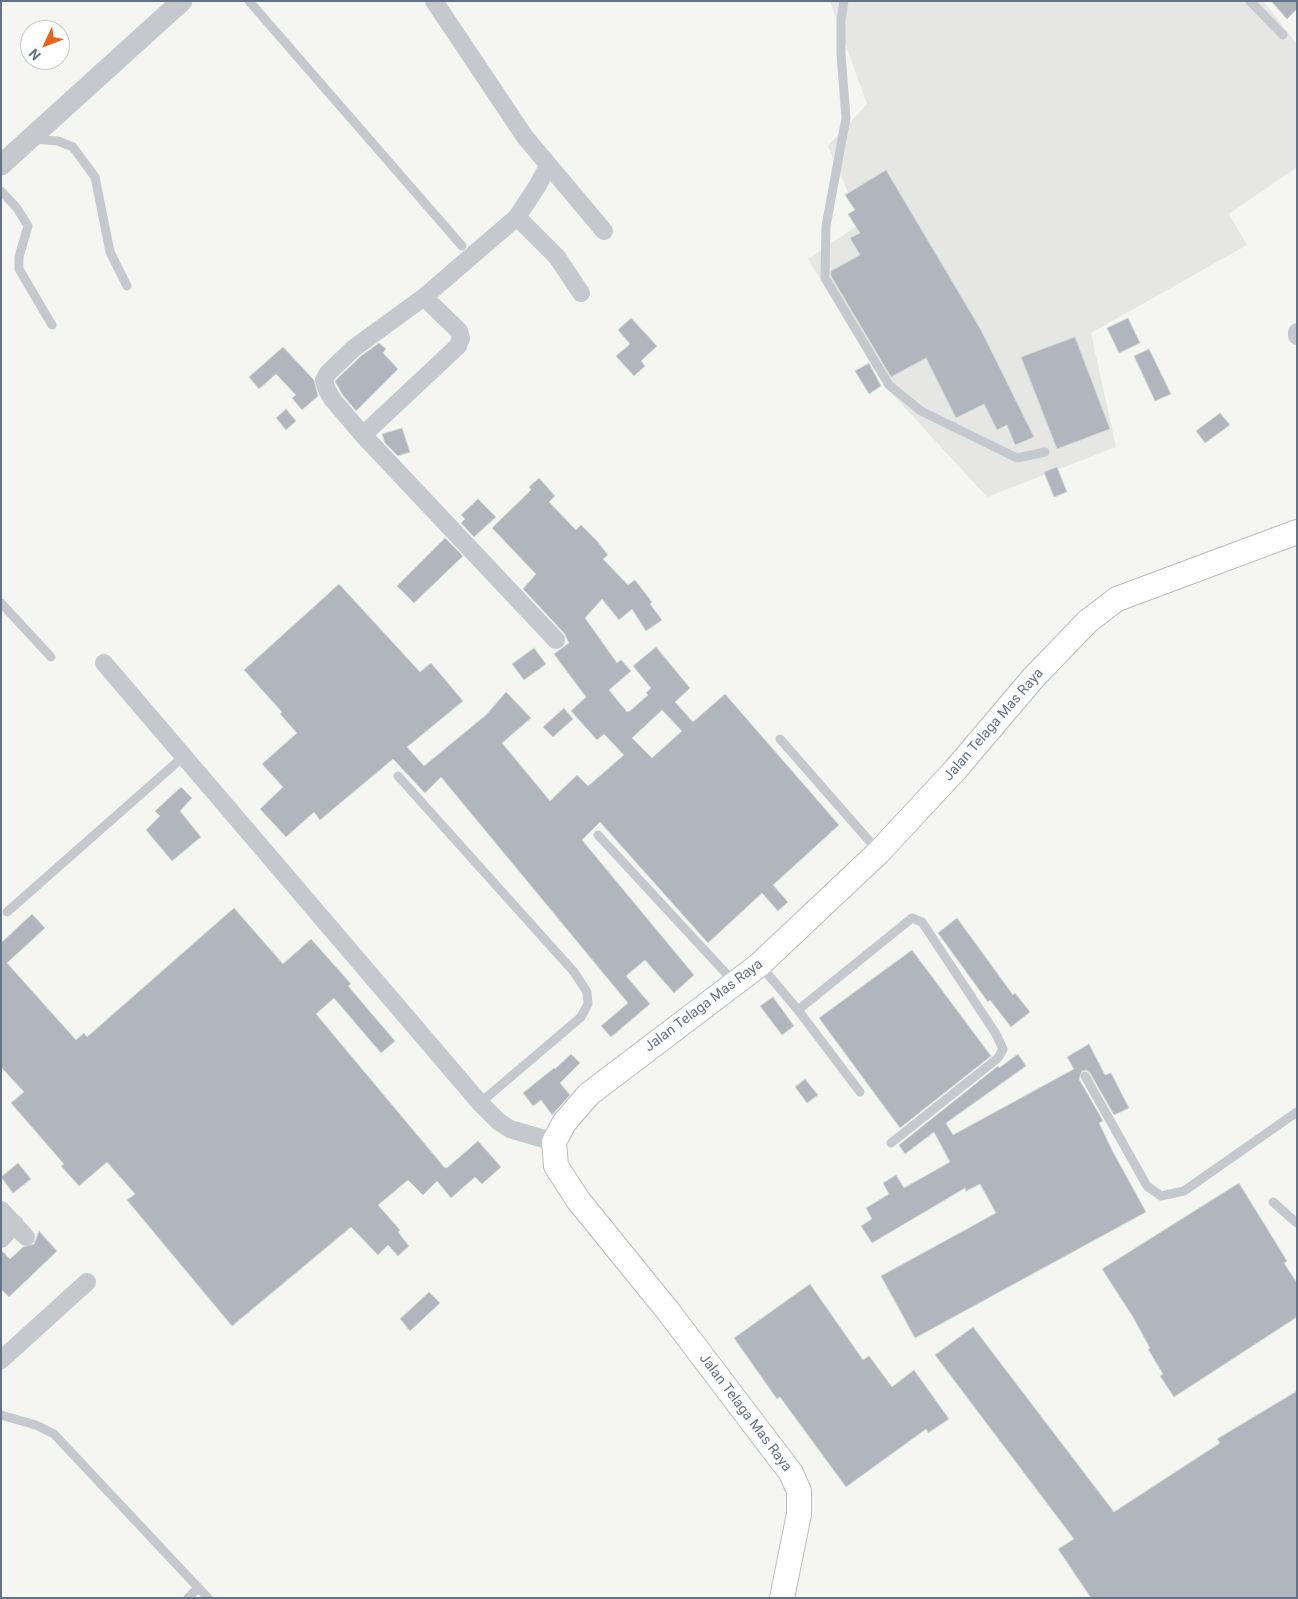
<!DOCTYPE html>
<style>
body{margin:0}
#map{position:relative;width:1298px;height:1599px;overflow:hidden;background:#f5f6f2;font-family:Roboto,sans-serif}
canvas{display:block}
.frame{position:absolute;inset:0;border:2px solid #637284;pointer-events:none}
.north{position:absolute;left:20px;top:20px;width:50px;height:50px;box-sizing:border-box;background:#fff;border:1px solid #c1c7ce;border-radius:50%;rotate:227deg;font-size:14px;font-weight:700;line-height:20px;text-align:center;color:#637284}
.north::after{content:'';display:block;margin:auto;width:18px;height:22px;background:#eb611c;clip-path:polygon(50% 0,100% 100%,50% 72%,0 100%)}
</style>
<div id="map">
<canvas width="1298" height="1599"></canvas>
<div class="frame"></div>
<div class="north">N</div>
</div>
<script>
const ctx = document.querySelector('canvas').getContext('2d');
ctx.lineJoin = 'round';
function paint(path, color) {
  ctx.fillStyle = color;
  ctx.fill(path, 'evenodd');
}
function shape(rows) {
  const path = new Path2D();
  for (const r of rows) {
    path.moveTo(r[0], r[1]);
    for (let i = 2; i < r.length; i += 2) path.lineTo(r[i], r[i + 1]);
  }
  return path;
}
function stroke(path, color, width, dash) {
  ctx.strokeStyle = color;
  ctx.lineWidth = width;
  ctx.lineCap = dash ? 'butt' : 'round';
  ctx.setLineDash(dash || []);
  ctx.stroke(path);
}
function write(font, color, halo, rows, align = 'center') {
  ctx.font = font + ' Roboto,sans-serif';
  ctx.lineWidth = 5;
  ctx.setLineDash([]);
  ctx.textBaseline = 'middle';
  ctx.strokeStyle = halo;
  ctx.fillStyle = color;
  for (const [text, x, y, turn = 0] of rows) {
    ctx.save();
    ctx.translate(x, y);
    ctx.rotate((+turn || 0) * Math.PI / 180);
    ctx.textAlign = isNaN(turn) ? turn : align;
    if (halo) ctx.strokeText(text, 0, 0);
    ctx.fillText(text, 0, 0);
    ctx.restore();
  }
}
paint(shape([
 [830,1,1263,1,1297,44,1297,167,1229,214,1247,245,1091,333,1116,447,987,497,885,386,808,259,861,223,828,146,867,104]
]), '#e6e7e5');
const building = shape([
 [1271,1,1297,1,1297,9,1287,19,1271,1],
 [886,170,981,330,1034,437,1015,445,1007,425,997,430,984,404,956,418,926,358,891,377,831,276,831,271,860,255,850,238,860,233,848,214,855,210,845,195,886,170],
 [631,318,657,346,641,361,645,366,634,376,616,356,630,344,618,330,631,318],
 [1128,318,1140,343,1119,353,1107,328,1128,318],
 [1075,337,1110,429,1057,449,1021,357,1075,337],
 [379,343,386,349,383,353,398,369,356,411,342,394,335,381,361,356,379,343],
 [283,347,314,380,318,396,302,410,292,398,296,395,276,374,259,389,249,377,283,347],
 [1149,349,1171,394,1155,401,1134,356,1149,349],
 [869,363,881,386,869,394,855,371,869,363],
 [286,409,296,421,286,430,276,418,286,409],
 [1220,413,1230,425,1205,443,1196,431,1220,413],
 [402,428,410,452,398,456,385,443,382,434,402,428],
 [1057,467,1067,492,1054,497,1044,472,1057,467],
 [539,478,555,496,549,502,576,530,581,525,597,541,608,555,603,559,628,585,635,580,652,602,650,604,662,620,646,631,632,609,619,620,602,599,585,618,617,663,621,660,631,671,609,690,627,712,630,711,648,695,646,693,651,688,633,666,656,647,690,688,675,702,693,722,725,694,839,825,773,885,788,902,778,911,762,893,708,943,600,822,582,840,694,975,674,993,645,960,626,976,650,1004,611,1037,601,1026,628,1003,441,777,425,793,393,759,320,820,314,812,286,837,260,809,283,787,262,764,297,733,280,714,282,712,244,670,339,584,420,672,431,663,463,701,407,747,424,766,486,715,506,692,531,718,502,743,550,801,577,775,588,786,624,755,604,734,597,740,571,711,586,697,554,654,569,643,564,633,523,589,536,574,492,528,531,490,529,487,539,478],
 [662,710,682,731,652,758,632,738,662,710],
 [478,499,496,517,474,537,461,523,465,519,461,515,478,499],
 [445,538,463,556,414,603,397,586,445,538],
 [534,648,546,664,524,680,512,664,534,648],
 [564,708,573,719,553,737,543,727,564,708],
 [181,787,192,798,180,811,201,837,172,861,146,830,160,816,155,811,181,787],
 [234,908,283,964,311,939,351,984,348,986,395,1041,381,1053,334,998,316,1014,444,1167,447,1168,478,1141,501,1167,482,1184,475,1177,451,1198,437,1181,423,1195,408,1180,378,1205,400,1230,398,1232,409,1246,398,1256,388,1245,378,1255,351,1227,232,1326,127,1200,135,1194,107,1162,79,1186,61,1166,64,1164,11,1103,24,1092,1,1067,1,943,32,914,45,928,7,963,76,1040,84,1033,87,1037,234,908],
 [957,918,1013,995,1015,993,1030,1012,1011,1027,990,1000,988,1002,938,933,957,918],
 [912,950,991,1056,900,1128,819,1018,912,950],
 [773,997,794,1026,782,1035,760,1006,773,997],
 [1089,1044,1105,1075,1111,1073,1129,1108,1114,1115,1090,1073,1086,1070,1082,1071,1079,1079,1103,1121,1099,1123,1113,1152,1146,1212,915,1338,881,1276,996,1213,980,1184,966,1191,965,1188,872,1243,861,1226,872,1219,866,1208,889,1194,883,1183,896,1175,904,1188,950,1162,934,1132,905,1154,899,1145,998,1066,999,1068,1018,1054,1026,1066,946,1123,953,1135,1074,1069,1067,1057,1089,1044],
 [571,1054,580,1063,560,1083,570,1095,552,1115,541,1100,533,1106,523,1093,554,1068,555,1069,571,1054],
 [805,1079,818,1095,807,1103,795,1087,805,1079],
 [18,1163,31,1179,13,1193,1,1177,18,1163],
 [1239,1183,1287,1261,1284,1263,1297,1283,1297,1317,1174,1397,1160,1376,1163,1374,1148,1349,1150,1348,1133,1317,1102,1269,1239,1183],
 [39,1231,57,1251,9,1297,1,1289,1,1250,10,1259,23,1247,34,1244,39,1231],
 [810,1284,863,1360,869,1356,892,1387,914,1370,949,1419,928,1433,926,1429,846,1487,780,1397,777,1399,734,1338,810,1284],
 [429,1292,440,1303,410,1331,400,1319,429,1292],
 [973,1327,1114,1512,1220,1443,1217,1439,1297,1391,1297,1598,1091,1598,1058,1549,1074,1539,935,1355,973,1327]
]);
paint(building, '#b0b6bc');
stroke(building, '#d7d7d4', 1);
const secondary = shape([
 [782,1598,799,1514,799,1491,791,1473,668,1311,578,1200,556,1166,554,1142,564,1123,589,1094,759,965,879,852,956,769,1034,677,1088,621,1117,599,1297,532]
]);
stroke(secondary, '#b7bbc0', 26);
stroke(shape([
 [249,1,462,246],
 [844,1,841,20,841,54,846,118,826,226,825,278,889,385,921,411,1017,458,1045,452],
 [1250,1,1283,35],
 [34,139,58,141,73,147,95,177,110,252,127,286],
 [1,191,17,208,28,226,19,257,19,269,52,325],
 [1,603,51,657],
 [780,739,879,852],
 [398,776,574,972,587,992,588,1004,581,1017,480,1103],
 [598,835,734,982],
 [7,912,184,756],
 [760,965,798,1010,860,1092],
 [798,1010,912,918,922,922,996,1034,1003,1049,998,1058,891,1143],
 [1085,1076,1147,1186,1161,1196,1184,1191,1297,1112],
 [1273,1202,1297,1223],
 [1,1415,36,1425,54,1434,208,1598],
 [188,1598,198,1588]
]), '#c5c8cc', 9);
stroke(shape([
 [434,1,525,137,604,231],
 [548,166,538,185,517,217,424,297,354,348,328,373,324,380,327,390,333,400,363,435,556,640],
 [517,217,557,257,581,293],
 [1297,332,1297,336],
 [363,435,458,346,461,338,459,331,424,297],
 [104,663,480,1103,499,1122,510,1129,554,1142],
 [1,1210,26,1237],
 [1,1239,15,1224],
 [1,1360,87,1282]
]), '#c5c8cc', 18);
stroke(shape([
 [1,165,182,1]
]), '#c5c8cc', 21);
stroke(secondary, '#fff', 24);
write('14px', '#637284', '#fff', [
 ["Jalan Telaga Mas Raya",994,725,-49],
 ["Jalan Telaga Mas Raya",704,1006,-37],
 ["Jalan Telaga Mas Raya",745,1413,53]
]);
</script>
